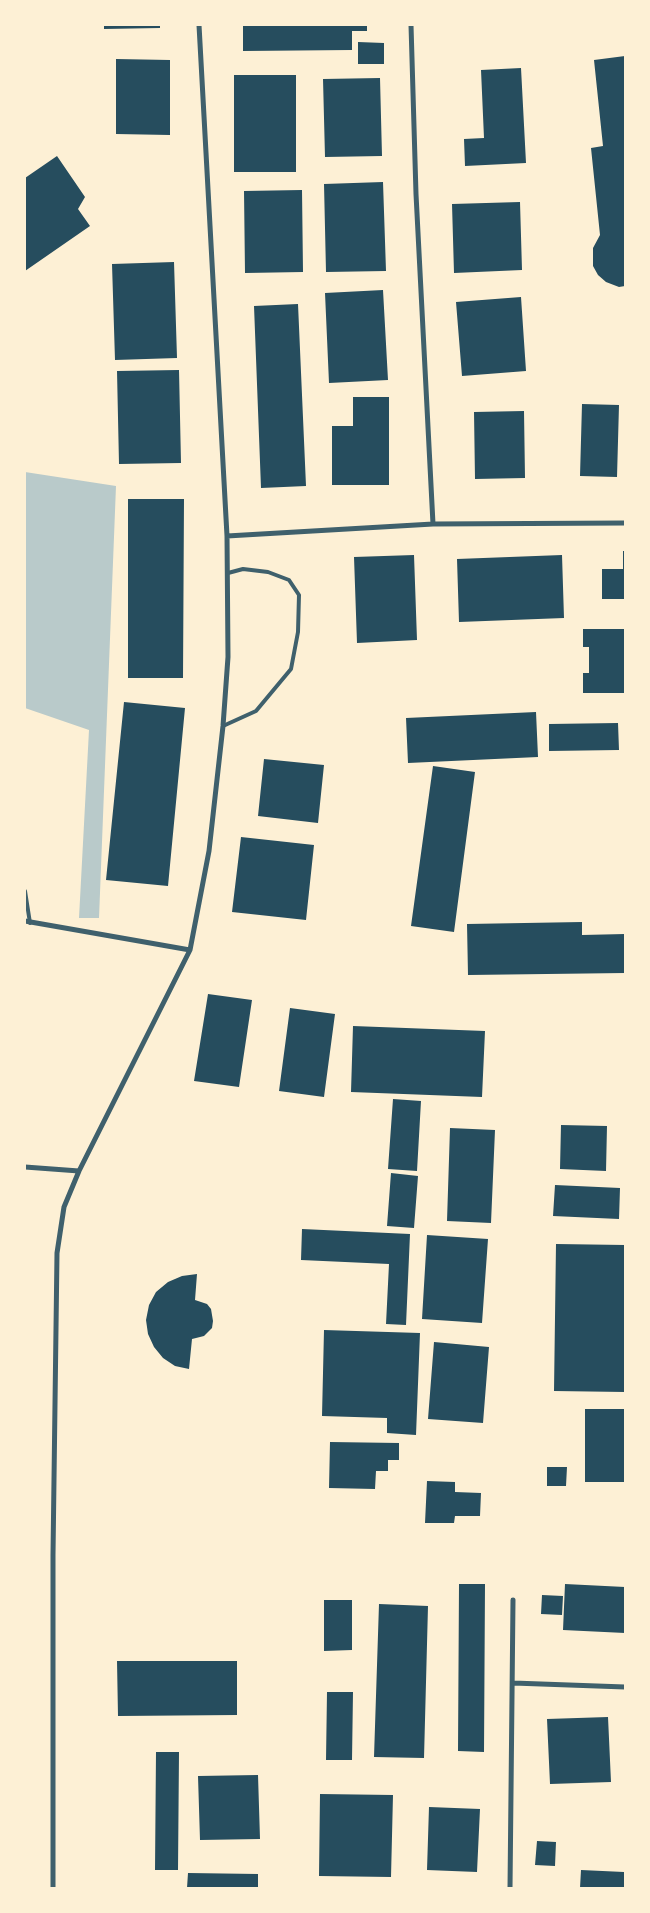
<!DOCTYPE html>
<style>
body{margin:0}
#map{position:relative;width:650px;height:1913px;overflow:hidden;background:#fdf0d5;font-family:Karla,sans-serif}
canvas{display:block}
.frame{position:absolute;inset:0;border:26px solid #fdf0d5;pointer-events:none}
</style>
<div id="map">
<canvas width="650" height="1913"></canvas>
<div class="frame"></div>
</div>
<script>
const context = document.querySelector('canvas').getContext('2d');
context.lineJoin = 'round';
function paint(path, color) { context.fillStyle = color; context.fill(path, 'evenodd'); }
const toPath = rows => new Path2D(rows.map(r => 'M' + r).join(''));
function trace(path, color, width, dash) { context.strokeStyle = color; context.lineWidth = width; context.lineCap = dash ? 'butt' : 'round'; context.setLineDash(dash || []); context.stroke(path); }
const green = toPath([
 [25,472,116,486,99,918,79,918,89,730,25,708]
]);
const building = toPath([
 [104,25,160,25,160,28,104,29],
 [243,25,367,25,367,31,352,31,352,50,243,51],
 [358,42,384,43,384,64,358,64],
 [625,56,625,286,619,287,606,282,598,275,593,266,593,248,600,235,591,148,603,146,594,60],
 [116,59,170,60,170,135,116,134],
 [521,68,526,163,465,166,464,139,484,138,481,70],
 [234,75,296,75,296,172,234,172],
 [380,78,382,156,325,157,323,79],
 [57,156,85,197,78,209,90,226,25,271,25,178],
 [383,182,386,271,326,272,324,184],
 [302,190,303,272,245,273,244,191],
 [520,202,522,270,454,273,452,204],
 [174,262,177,358,115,360,112,264],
 [383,290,388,380,329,383,325,293],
 [521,297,526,371,462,376,456,302],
 [298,304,306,486,261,488,254,306],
 [179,370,181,463,119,464,117,371],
 [353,397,389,397,389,485,332,485,332,426,353,426],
 [582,404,619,405,617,477,580,476],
 [524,411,525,478,475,479,474,412],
 [128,499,184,499,183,678,128,678],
 [623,551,625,551,625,599,602,599,602,569,623,569],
 [414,555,417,640,357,643,354,557],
 [562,555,564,618,459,622,457,559],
 [583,629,625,629,625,693,583,693,583,673,589,673,589,647,583,647],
 [124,702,185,708,168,886,106,880],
 [536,712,538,757,408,763,406,718],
 [618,723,619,750,549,751,549,724],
 [264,759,324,765,318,823,258,816],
 [433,766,475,772,454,932,411,926],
 [241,837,314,845,306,920,232,912],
 [582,922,582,935,625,934,625,973,468,975,467,924],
 [208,994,252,1000,239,1087,194,1081],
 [290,1008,335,1014,324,1097,279,1091],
 [353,1026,485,1031,482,1097,351,1092],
 [393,1099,421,1101,417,1171,388,1169],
 [561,1125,607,1126,606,1171,560,1169],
 [450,1128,495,1130,491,1223,447,1221],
 [391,1173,418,1176,414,1228,387,1226],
 [555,1185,620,1188,619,1219,553,1216],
 [302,1229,410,1234,406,1325,386,1324,389,1264,301,1260],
 [427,1235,488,1239,482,1323,422,1319],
 [556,1244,625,1245,625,1392,554,1391],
 [197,1274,195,1300,207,1304,211,1309,213,1321,212,1328,204,1336,192,1339,189,1369,175,1366,163,1358,154,1347,148,1334,146,1320,149,1305,156,1292,168,1282,182,1276],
 [324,1330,420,1333,416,1435,387,1433,387,1418,322,1416],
 [434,1342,489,1347,483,1423,428,1419],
 [585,1409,625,1409,625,1482,585,1482],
 [330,1442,399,1443,399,1460,388,1460,388,1471,376,1471,375,1489,329,1488],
 [547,1467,567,1467,566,1486,547,1486],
 [427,1481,455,1482,455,1492,481,1493,480,1516,455,1516,454,1523,425,1523],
 [459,1584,485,1584,484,1752,458,1751],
 [565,1584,625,1587,625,1633,563,1630],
 [542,1595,563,1596,562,1615,541,1614],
 [324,1600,352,1600,352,1650,324,1651],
 [379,1604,428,1606,424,1758,374,1757],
 [117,1661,237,1661,237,1715,118,1716],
 [327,1692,353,1692,352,1760,326,1760],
 [608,1717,611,1782,550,1784,547,1719],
 [156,1752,179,1752,178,1870,155,1870],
 [258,1775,260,1839,200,1840,198,1776],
 [320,1794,393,1795,391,1877,319,1876],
 [429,1807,480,1809,477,1872,427,1870],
 [537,1841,556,1842,555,1866,535,1865],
 [581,1870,624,1872,624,1888,580,1888],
 [188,1873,258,1874,258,1888,187,1888]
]);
const service = toPath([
 [223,726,256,711,291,669,298,632,299,595,289,580,268,572,243,569,228,573],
 [25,891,30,923]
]);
const minor = toPath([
 [411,25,416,194,433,524],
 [227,536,433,524,625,523],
 [25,921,190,950],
 [25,1167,79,1171],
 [513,1683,625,1687],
 [53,1888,53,1555,57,1253,64,1207,79,1171,190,950,209,851,223,726,228,657,227,536,199,25],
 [510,1888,513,1600]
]);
paint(green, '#b9caca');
paint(building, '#264d5e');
trace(service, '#3f606c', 4);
trace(minor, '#3f606c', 5);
</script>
